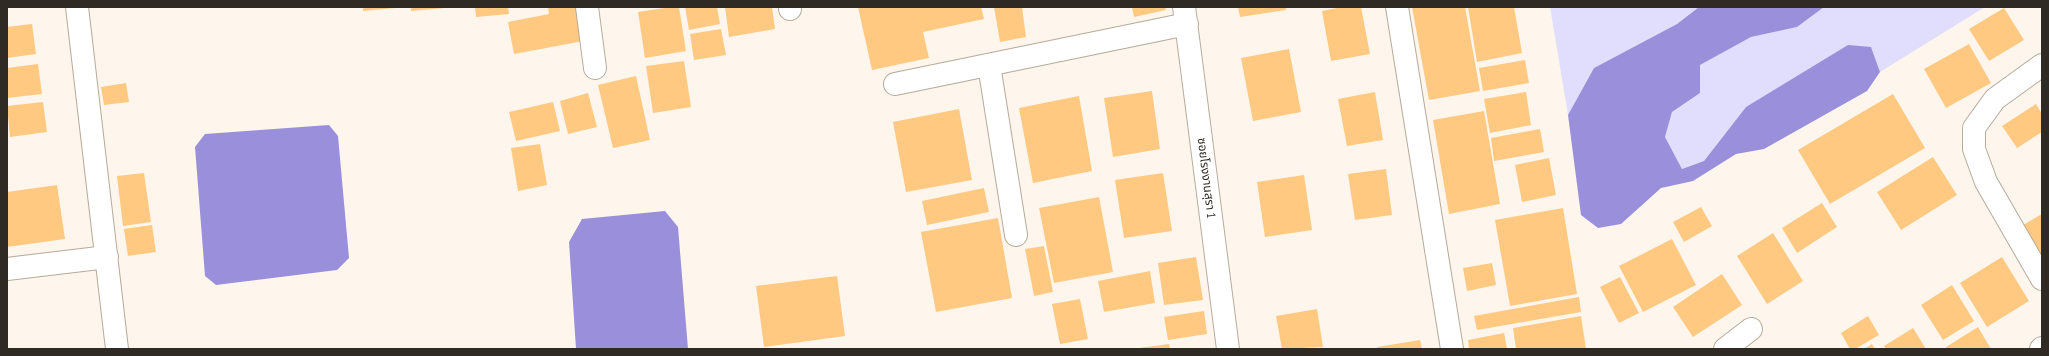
<!DOCTYPE html>
<meta charset="utf-8">
<style>
body{margin:0}
#map{position:relative;width:2049px;height:356px;overflow:hidden;background:#fef6ec;font-family:"PT Sans Narrow",sans-serif}
canvas{display:block}
.frame{position:absolute;inset:0;border:8px solid #2f2a24;pointer-events:none}
</style>
<div id="map">
<canvas width="2049" height="356"></canvas>
<div class="frame"></div>
</div>
<script>
const context = document.querySelector('canvas').getContext('2d');
context.lineJoin = 'round';
function paint(path, color) { context.fillStyle = color; context.fill(path, 'evenodd'); }
const toPath = rows => new Path2D(rows.map(r => 'M' + r).join(''));
function trace(path, color, width, dash) { context.strokeStyle = color; context.lineWidth = width; context.lineCap = dash ? 'butt' : 'round'; context.setLineDash(dash || []); context.stroke(path); }
function drawText(font, color, halo, rows, align = 'center') {
  context.font = font + ' "PT Sans Narrow","Noto Sans Thai",sans-serif'; context.lineWidth = 3; context.setLineDash([]); context.textBaseline = 'middle'; context.strokeStyle = halo; context.fillStyle = color; for (const [text, x, y, turn = 0] of rows) {
    context.save(); context.translate(x, y); context.rotate((+turn || 0) * Math.PI / 180); context.textAlign = isNaN(turn) ? turn : align; if (halo) context.strokeText(text, 0, 0); context.fillText(text, 0, 0); context.restore();
  }
}
const green = toPath([
 [1550,7,1699,7,1677,24,1594,68,1568,115],
 [1824,7,1985,7,1880,72,1871,47,1746,107,1704,161,1682,169,1665,137,1672,112,1700,93,1700,65,1751,37,1797,27]
]);
const water = toPath([
 [1699,7,1824,7,1797,27,1751,37,1700,65,1700,93,1672,112,1665,137,1682,169,1704,161,1746,107,1848,45,1871,47,1880,72,1867,91,1764,149,1736,154,1693,181,1661,188,1621,224,1598,228,1581,215,1568,115,1594,68,1677,24],
 [329,125,338,136,349,258,337,270,216,285,205,276,195,147,205,134],
 [665,211,678,227,688,349,576,349,569,242,582,219]
]);
const building = toPath([
 [363,7,395,7,395,8,363,11],
 [411,7,445,7,445,8,411,11],
 [475,7,508,7,509,14,476,17],
 [548,7,583,7,589,40,514,54,508,22,549,14],
 [671,7,679,7,686,51,645,58,638,12],
 [685,7,717,7,720,24,689,30],
 [725,7,772,7,775,29,729,37],
 [858,7,981,7,984,19,923,32,929,58,872,70],
 [994,7,1022,7,1026,37,1000,42],
 [1132,7,1165,7,1166,10,1134,17],
 [1238,7,1286,7,1286,10,1240,17],
 [1342,7,1361,7,1370,54,1331,61,1322,11],
 [1412,7,1465,7,1480,91,1429,100],
 [1468,7,1514,7,1522,53,1477,62],
 [2004,8,2024,40,1989,61,1969,29],
 [32,24,36,54,7,58,7,27],
 [721,29,726,55,694,60,690,34],
 [1969,44,1991,83,1946,108,1924,69],
 [1289,49,1301,112,1253,121,1241,58],
 [1525,60,1529,83,1483,91,1479,68],
 [684,61,691,107,653,113,646,66],
 [38,64,42,94,7,98,7,68],
 [636,76,650,140,613,148,598,85],
 [126,83,129,102,104,105,101,87],
 [1152,91,1160,149,1113,157,1104,98],
 [1375,92,1383,140,1347,146,1338,99],
 [1526,92,1531,125,1490,133,1484,99],
 [588,93,597,127,568,134,560,101],
 [1893,94,1925,148,1830,204,1798,150],
 [1079,96,1092,171,1033,183,1019,108],
 [43,102,47,132,10,137,7,106],
 [553,102,560,131,516,141,509,112],
 [2036,104,2042,114,2042,132,2017,148,2002,126],
 [959,109,972,180,906,192,893,122],
 [1484,111,1500,204,1449,214,1433,120],
 [1540,129,1544,152,1494,161,1491,138],
 [540,144,547,185,518,191,511,148],
 [1933,157,1957,195,1901,230,1877,192],
 [1549,158,1556,195,1522,202,1515,165],
 [1386,169,1392,215,1355,220,1348,174],
 [144,173,151,222,123,226,117,176],
 [1163,173,1172,231,1124,238,1115,180],
 [1304,175,1312,230,1265,237,1257,182],
 [57,185,65,239,7,247,7,192],
 [984,188,989,212,927,225,922,201],
 [1099,197,1113,272,1054,283,1039,208],
 [1822,203,1837,227,1797,253,1782,228],
 [1701,207,1712,226,1684,242,1673,222],
 [1563,208,1577,294,1510,306,1495,220],
 [2042,214,2042,256,2023,225],
 [998,218,1012,298,936,312,921,232],
 [152,225,156,252,128,256,124,229],
 [1773,233,1803,281,1767,304,1737,256],
 [1672,239,1696,285,1643,312,1619,266],
 [1044,246,1053,292,1034,296,1025,249],
 [1196,257,1203,300,1164,305,1158,263],
 [2002,257,2029,301,1987,327,1960,283],
 [1492,263,1496,285,1467,291,1463,268],
 [1150,271,1155,303,1104,312,1098,281],
 [1722,274,1742,305,1693,337,1673,307],
 [837,276,845,336,764,347,756,286],
 [1620,277,1639,313,1619,323,1600,287],
 [1952,285,1974,321,1943,340,1921,305],
 [1579,297,1581,312,1477,330,1474,316],
 [1080,299,1088,339,1060,344,1052,304],
 [1317,309,1323,347,1282,349,1276,316],
 [1204,311,1207,334,1168,340,1164,317],
 [1581,316,1586,349,1516,349,1513,328],
 [1868,316,1879,335,1855,349,1850,349,1841,333],
 [1978,327,1991,349,1947,349,1946,347],
 [1913,328,1926,349,1886,349,1884,346],
 [1504,333,1507,349,1469,349,1468,340],
 [1420,340,1422,349,1378,349,1377,347],
 [1169,344,1170,349,1139,349,1139,348],
 [1872,344,1875,349,1864,349]
]);
const minor = toPath([
 [77,7,117,349],
 [587,7,595,68],
 [790,7,790,9],
 [1184,7,1228,349],
 [1397,7,1452,349],
 [989,65,1016,235],
 [2042,65,1995,99,1974,128,1974,149,1986,182,2042,279],
 [895,84,1187,24],
 [7,269,107,257],
 [1725,349,1751,329],
 [2041,349,2042,348]
]);
const streetNames = [
 ["ซอยโรงงานสุรา 1",1206,178,83]
];
paint(green, '#e0defc');
paint(water, '#998fda');
paint(building, '#ffc981');
trace(minor, '#b6aa9b', 24);
trace(minor, '#fff', 22);
drawText('12px', '#2f2a24', '#fff', streetNames);
</script>
